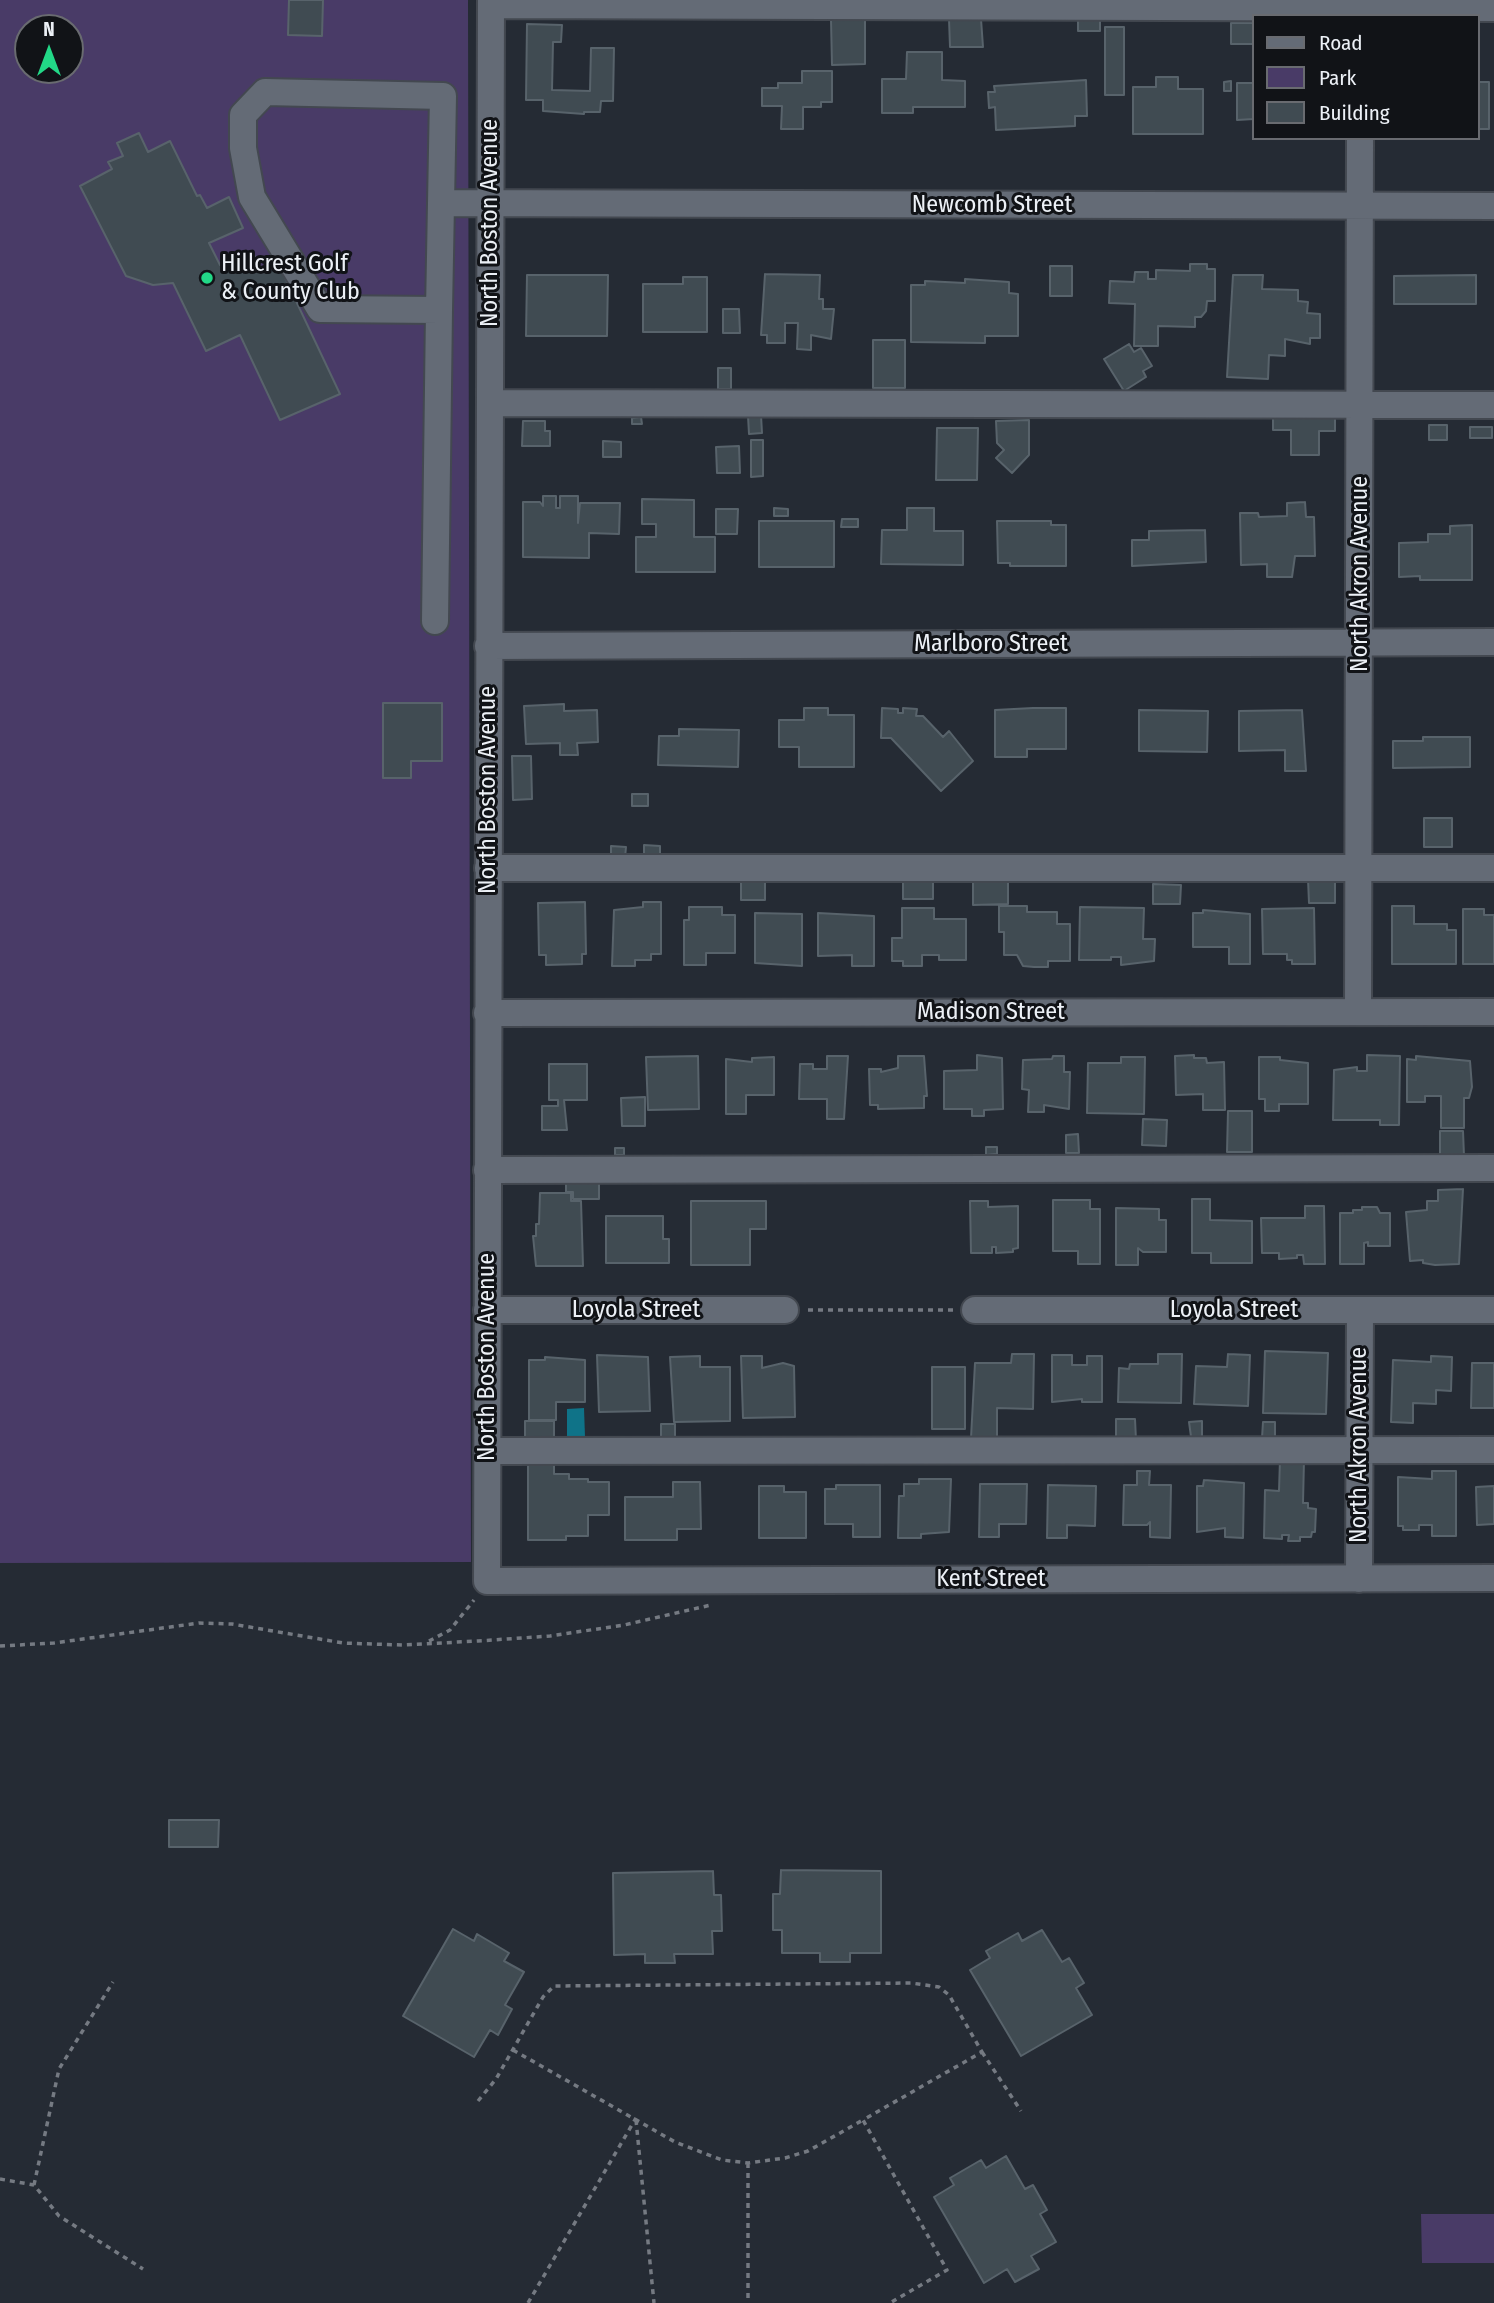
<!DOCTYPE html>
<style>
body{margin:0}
#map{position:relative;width:1494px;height:2303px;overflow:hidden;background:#252b34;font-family:"Fira Sans Condensed",sans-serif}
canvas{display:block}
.legend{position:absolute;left:1252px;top:14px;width:228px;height:126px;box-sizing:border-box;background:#111317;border:2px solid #696b70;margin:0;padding:9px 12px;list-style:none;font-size:21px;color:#ecf0f6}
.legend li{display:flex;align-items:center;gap:14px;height:35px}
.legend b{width:35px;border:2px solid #696b70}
.north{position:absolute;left:14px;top:14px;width:70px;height:70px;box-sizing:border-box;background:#111317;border:2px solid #696b70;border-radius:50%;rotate:0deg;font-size:19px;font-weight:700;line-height:28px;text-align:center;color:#ecf0f6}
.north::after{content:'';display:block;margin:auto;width:24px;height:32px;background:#22d887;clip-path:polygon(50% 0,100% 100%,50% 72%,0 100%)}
</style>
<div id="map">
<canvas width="1494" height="2303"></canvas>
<ul class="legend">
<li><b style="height:9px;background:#646b76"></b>Road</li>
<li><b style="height:19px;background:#493b67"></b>Park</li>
<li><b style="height:19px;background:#404b52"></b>Building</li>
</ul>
<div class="north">N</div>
</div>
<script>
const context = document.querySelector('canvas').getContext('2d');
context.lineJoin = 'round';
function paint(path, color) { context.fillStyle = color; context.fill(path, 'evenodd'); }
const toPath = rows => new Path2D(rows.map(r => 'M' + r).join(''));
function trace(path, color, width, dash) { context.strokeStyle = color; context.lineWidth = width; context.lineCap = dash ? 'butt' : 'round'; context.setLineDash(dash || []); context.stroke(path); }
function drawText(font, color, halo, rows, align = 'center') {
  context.font = font + ' "Fira Sans Condensed",sans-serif'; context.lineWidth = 6; context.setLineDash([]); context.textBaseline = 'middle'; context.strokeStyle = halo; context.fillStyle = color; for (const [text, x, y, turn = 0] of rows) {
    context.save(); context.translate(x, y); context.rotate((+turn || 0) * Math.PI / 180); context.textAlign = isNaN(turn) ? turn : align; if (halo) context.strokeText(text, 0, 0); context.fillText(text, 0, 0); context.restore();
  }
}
const green = toPath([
 [0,0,468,0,471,1562,0,1563],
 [28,28,70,28,70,70,28,70],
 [1421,2214,1494,2214,1494,2263,1422,2263]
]);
const water = toPath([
 [584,1408,585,1437,567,1437,567,1409]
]);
const building = toPath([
 [289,0,323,0,322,36,288,35,289,0],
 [949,19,981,19,983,47,950,47,949,19],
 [831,20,865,20,865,64,832,65,831,20],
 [1078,20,1100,20,1100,31,1078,31,1078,20],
 [1231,23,1254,23,1254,64,1253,44,1231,44,1231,23],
 [527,24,562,25,561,42,553,42,552,90,590,91,591,48,614,48,613,101,601,101,600,112,584,112,584,114,543,111,543,100,526,100,527,24],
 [1105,27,1124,27,1124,95,1105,95,1105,27],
 [907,52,942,52,942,80,965,81,965,107,913,107,913,113,882,113,882,79,906,79,907,52],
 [802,71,832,71,832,102,821,102,821,107,803,107,803,129,781,129,782,106,762,106,762,88,778,88,778,83,802,83,802,71],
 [1156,77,1178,77,1178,89,1203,89,1203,134,1133,134,1133,87,1156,87,1156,77],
 [1086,80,1087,116,1075,116,1075,126,996,130,995,107,989,108,988,92,995,92,994,86,1086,80],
 [1231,81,1231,91,1224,91,1224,82,1231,81],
 [1478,82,1489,82,1489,129,1478,129,1478,82],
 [1237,83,1254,83,1254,119,1237,120,1237,83],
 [139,133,148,152,170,141,197,196,200,195,207,208,229,197,243,228,209,243,220,265,252,251,263,273,279,265,340,394,280,420,240,335,206,351,173,283,153,285,126,276,80,186,112,169,108,162,123,156,117,143,139,133],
 [1190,264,1207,264,1207,269,1215,269,1215,301,1207,301,1206,311,1201,317,1195,317,1195,327,1158,326,1158,346,1134,346,1135,304,1109,303,1110,281,1134,282,1135,272,1148,272,1148,279,1156,279,1156,270,1190,271,1190,264],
 [1050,266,1072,266,1072,296,1050,296,1050,266],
 [765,274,820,275,819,299,823,299,823,309,834,309,831,339,811,335,811,350,797,349,798,323,785,323,785,343,767,343,767,335,761,335,765,274],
 [527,275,608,275,607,336,526,336,527,275],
 [1233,275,1263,275,1262,289,1298,290,1298,301,1308,302,1307,313,1320,314,1320,338,1310,338,1310,344,1285,339,1285,356,1269,355,1268,379,1227,377,1233,275],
 [1476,275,1476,304,1394,304,1394,276,1476,275],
 [683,277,707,277,707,332,643,332,643,284,683,284,683,277],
 [965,279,1009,282,1009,293,1018,294,1018,336,985,336,985,343,911,342,911,285,925,285,925,281,965,283,965,279],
 [723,309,739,309,740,333,723,333,723,309],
 [873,340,905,340,905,388,873,388,873,340],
 [1129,344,1134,352,1141,348,1152,366,1143,371,1146,377,1124,391,1104,359,1129,344],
 [718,368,731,368,731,389,718,389,718,368],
 [1335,414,1335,431,1319,431,1319,455,1291,455,1291,430,1273,430,1273,415,1335,414],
 [761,415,762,433,749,434,748,416,761,415],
 [641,417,642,424,632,424,632,418,641,417],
 [1029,420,1029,455,1012,473,996,458,1004,450,997,443,996,421,1029,420],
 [523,421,545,421,545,431,550,431,550,446,522,446,523,421],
 [1429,425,1447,425,1447,440,1429,440,1429,425],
 [1470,427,1492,427,1492,438,1470,438,1470,427],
 [937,428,978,428,977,480,936,480,937,428],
 [751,440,763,440,763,476,751,477,751,440],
 [603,441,621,442,621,457,603,457,603,441],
 [739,446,740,473,717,473,716,447,739,446],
 [543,496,556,496,556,508,560,508,560,496,578,496,578,523,580,503,620,503,619,534,589,533,589,558,523,557,523,502,540,502,543,506,543,496],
 [642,499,694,500,694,537,715,537,715,572,636,572,636,537,656,537,656,524,642,524,642,499],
 [1305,502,1306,517,1314,517,1315,556,1295,556,1292,577,1267,577,1267,564,1241,565,1240,513,1258,513,1259,517,1287,516,1287,503,1305,502],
 [774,508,788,509,788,516,774,516,774,508],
 [907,508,934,508,934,531,963,531,963,565,881,564,882,530,907,530,907,508],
 [716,509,738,509,737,534,716,534,716,509],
 [842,519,858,519,858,527,841,527,842,519],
 [759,521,834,521,834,567,759,567,759,521],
 [997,521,1051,521,1051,525,1066,525,1066,566,1010,566,1010,563,998,563,997,521],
 [1472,525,1472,580,1420,580,1420,576,1399,577,1399,543,1428,542,1428,534,1450,534,1450,526,1472,525],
 [1205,530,1206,562,1132,566,1132,540,1149,540,1149,531,1205,530],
 [383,703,442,703,442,761,411,761,411,778,383,778,383,703],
 [564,704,564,711,597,710,598,742,577,743,578,755,560,755,560,743,526,744,524,706,564,704],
 [804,708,828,708,828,715,854,715,854,767,799,767,799,747,779,747,779,720,804,720,804,708],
 [882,708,898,709,898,713,903,713,903,708,917,709,916,716,923,716,943,737,949,731,973,761,941,791,891,738,881,738,882,708],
 [1033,708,1066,708,1066,749,1027,749,1027,757,995,757,995,710,1033,708],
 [1139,710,1208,711,1207,752,1139,751,1139,710],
 [1302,710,1306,771,1285,771,1285,750,1239,751,1239,711,1302,710],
 [679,729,739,730,738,767,658,765,659,736,679,736,679,729],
 [1423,737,1470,737,1470,767,1393,768,1393,741,1423,741,1423,737],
 [512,756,531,756,532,799,513,800,512,756],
 [632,794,648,794,648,806,632,806,632,794],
 [1424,818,1452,818,1452,847,1424,847,1424,818],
 [644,845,660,846,660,855,644,854,644,845],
 [611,846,626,847,625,858,611,858,611,846],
 [1335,878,1335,903,1309,903,1308,879,1335,878],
 [903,881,933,881,933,899,903,899,903,881],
 [1008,881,1008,904,973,905,973,882,1008,881],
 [741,882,765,882,765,900,741,900,741,882],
 [1153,884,1181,885,1180,904,1153,904,1153,884],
 [585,902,586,954,582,954,582,964,546,965,546,955,539,955,538,903,585,902],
 [643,902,661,902,661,954,651,954,651,960,635,960,635,966,612,966,614,910,643,907,643,902],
 [999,906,1027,906,1027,912,1057,912,1057,924,1070,924,1070,961,1048,961,1048,967,1034,967,1023,966,1017,955,1004,955,1004,932,999,932,999,906],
 [1392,906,1414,906,1414,924,1447,924,1447,930,1456,930,1456,964,1392,964,1392,906],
 [689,907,722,907,722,915,735,915,735,953,706,953,706,965,684,965,684,920,689,920,689,907],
 [1080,907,1144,908,1143,939,1155,939,1154,961,1121,965,1121,957,1111,957,1111,960,1079,960,1080,907],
 [902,908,934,908,934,919,966,919,966,960,939,960,939,955,922,955,922,966,903,966,903,961,892,961,892,938,902,938,902,908],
 [1314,908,1315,964,1292,964,1292,960,1287,960,1287,954,1263,954,1262,909,1314,908],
 [1463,909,1484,909,1484,915,1494,915,1494,964,1463,964,1463,909],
 [1203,910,1250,914,1250,964,1229,964,1229,947,1193,947,1193,913,1203,913,1203,910],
 [755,913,802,914,802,966,755,963,755,913],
 [818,913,874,916,874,966,852,966,852,955,818,956,818,913],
 [977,1055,1002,1058,1003,1109,984,1110,984,1116,972,1116,972,1109,944,1109,944,1071,977,1070,977,1055],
 [1194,1055,1194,1058,1206,1058,1207,1063,1224,1062,1225,1110,1203,1110,1203,1094,1176,1095,1175,1056,1194,1055],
 [1367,1055,1400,1056,1399,1125,1380,1125,1380,1120,1333,1120,1334,1070,1357,1067,1357,1071,1367,1071,1367,1055],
 [698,1056,699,1109,648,1110,646,1057,698,1056],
 [827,1056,848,1056,844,1119,827,1119,827,1099,799,1099,800,1064,813,1064,813,1069,827,1069,827,1056],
 [898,1056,924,1056,927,1096,924,1096,924,1108,878,1109,878,1105,870,1105,869,1069,881,1069,881,1072,898,1068,898,1056],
 [1053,1056,1064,1056,1064,1072,1070,1072,1069,1109,1044,1105,1044,1112,1028,1112,1029,1090,1022,1089,1023,1060,1052,1059,1053,1056],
 [1416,1056,1470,1061,1472,1087,1469,1098,1464,1098,1464,1128,1441,1128,1441,1096,1425,1096,1425,1102,1407,1102,1407,1059,1416,1060,1416,1056],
 [774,1057,774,1095,746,1095,746,1114,726,1114,726,1059,752,1062,752,1058,774,1057],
 [1121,1057,1145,1057,1144,1114,1087,1113,1088,1063,1121,1063,1121,1057],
 [1259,1057,1280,1057,1280,1060,1308,1063,1308,1104,1279,1104,1279,1111,1265,1111,1265,1099,1259,1099,1259,1057],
 [549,1064,587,1064,587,1100,564,1100,567,1130,542,1130,542,1106,558,1106,558,1100,549,1100,549,1064],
 [645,1097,645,1126,622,1126,621,1098,645,1097],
 [1228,1111,1252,1111,1252,1152,1227,1152,1228,1111],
 [1143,1119,1167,1120,1166,1146,1142,1145,1143,1119],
 [1440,1131,1463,1131,1464,1156,1440,1156,1440,1131],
 [1078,1134,1079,1153,1066,1153,1066,1135,1078,1134],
 [986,1147,997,1147,997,1154,986,1155,986,1147],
 [615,1148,624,1148,624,1155,615,1155,615,1148],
 [566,1176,599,1176,599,1199,573,1199,573,1192,566,1192,566,1176],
 [1463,1189,1459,1264,1435,1265,1423,1263,1423,1260,1410,1261,1406,1212,1427,1210,1427,1201,1438,1201,1438,1190,1463,1189],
 [540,1193,571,1193,571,1201,581,1201,583,1266,536,1266,533,1236,536,1236,536,1224,539,1224,540,1193],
 [1192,1199,1210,1199,1210,1220,1252,1221,1252,1263,1211,1263,1211,1253,1192,1253,1192,1199],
 [1053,1200,1090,1200,1090,1209,1100,1209,1100,1264,1078,1264,1078,1251,1053,1251,1053,1200],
 [691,1201,766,1201,766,1229,750,1229,750,1265,691,1265,691,1201],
 [970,1201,988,1201,988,1207,1018,1206,1018,1248,1013,1249,1013,1252,996,1253,996,1247,992,1247,992,1253,971,1253,970,1201],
 [1305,1206,1324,1206,1325,1264,1304,1264,1303,1255,1297,1255,1297,1258,1279,1259,1279,1253,1262,1253,1261,1218,1305,1218,1305,1206],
 [1362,1207,1377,1207,1380,1213,1390,1213,1390,1246,1368,1246,1368,1242,1364,1243,1364,1264,1340,1264,1340,1213,1353,1213,1353,1210,1362,1210,1362,1207],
 [1116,1208,1159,1209,1159,1220,1166,1220,1166,1252,1143,1252,1138,1248,1138,1265,1116,1265,1116,1208],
 [606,1216,663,1216,663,1239,669,1239,669,1263,606,1263,606,1216],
 [1265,1351,1328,1353,1326,1414,1263,1413,1265,1351],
 [1012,1354,1034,1354,1033,1409,997,1408,997,1438,971,1438,975,1363,1011,1363,1012,1354],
 [1158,1354,1182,1354,1181,1403,1118,1402,1119,1368,1129,1369,1130,1364,1158,1364,1158,1354],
 [1228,1354,1250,1355,1248,1406,1194,1404,1196,1366,1227,1367,1228,1354],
 [597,1355,648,1357,650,1411,599,1412,597,1355],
 [1052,1355,1072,1355,1072,1365,1087,1365,1087,1356,1102,1356,1102,1402,1082,1402,1082,1399,1052,1402,1052,1355],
 [700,1356,700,1367,730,1367,730,1421,674,1422,670,1357,700,1356],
 [741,1356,762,1356,762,1368,783,1363,794,1366,795,1417,743,1418,741,1356],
 [1431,1356,1452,1357,1451,1391,1436,1390,1436,1404,1413,1403,1413,1423,1391,1422,1393,1360,1431,1362,1431,1356],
 [545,1357,585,1360,585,1402,556,1402,556,1420,529,1420,529,1360,545,1360,545,1357],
 [1472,1363,1494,1363,1494,1408,1471,1408,1472,1363],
 [932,1367,965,1367,965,1429,932,1429,932,1367],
 [1116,1419,1135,1419,1136,1440,1116,1440,1116,1419],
 [525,1421,554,1421,554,1440,525,1440,525,1421],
 [1202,1421,1202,1444,1192,1444,1189,1422,1202,1421],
 [1263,1422,1275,1422,1275,1438,1262,1438,1263,1422],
 [661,1424,675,1424,675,1437,661,1437,661,1424],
 [1280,1459,1304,1460,1303,1503,1308,1503,1308,1508,1316,1509,1315,1532,1312,1532,1311,1537,1300,1537,1300,1541,1288,1541,1289,1535,1282,1535,1282,1539,1264,1538,1265,1490,1279,1491,1280,1459],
 [528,1464,554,1464,554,1474,569,1474,569,1479,588,1479,588,1482,609,1482,609,1515,588,1515,588,1536,566,1536,566,1540,528,1540,528,1464],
 [1137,1471,1150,1471,1149,1485,1171,1485,1170,1538,1150,1537,1150,1522,1147,1525,1123,1525,1124,1485,1137,1485,1137,1471],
 [1432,1471,1456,1471,1456,1536,1432,1536,1432,1525,1419,1525,1419,1530,1403,1530,1403,1526,1398,1526,1398,1477,1432,1479,1432,1471],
 [919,1479,951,1479,949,1532,921,1534,921,1538,898,1538,899,1496,904,1496,904,1484,919,1484,919,1479],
 [1204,1480,1244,1483,1243,1538,1225,1537,1225,1528,1197,1532,1197,1486,1203,1486,1204,1480],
 [673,1482,700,1482,701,1529,677,1529,677,1540,625,1540,625,1497,673,1497,673,1482],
 [980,1484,1027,1484,1026,1524,999,1524,999,1537,979,1537,980,1484],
 [836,1485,880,1485,880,1537,853,1537,853,1524,825,1524,825,1489,836,1489,836,1485],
 [1048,1485,1096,1486,1095,1526,1067,1525,1067,1538,1047,1538,1048,1485],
 [759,1486,784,1486,784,1492,806,1492,806,1538,759,1538,759,1486],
 [1494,1486,1494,1524,1477,1525,1476,1487,1494,1486],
 [169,1820,219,1820,218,1847,169,1847,169,1820],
 [781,1870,881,1871,881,1953,850,1953,850,1962,820,1962,820,1953,782,1953,782,1930,773,1930,773,1894,780,1894,781,1870],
 [713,1871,714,1895,721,1895,722,1931,712,1931,713,1954,674,1954,675,1963,645,1963,645,1954,614,1955,613,1873,713,1871],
 [453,1929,474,1941,477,1934,509,1953,504,1961,524,1972,505,2005,512,2009,498,2035,490,2030,474,2057,403,2016,453,1929],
 [1042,1930,1062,1962,1069,1958,1084,1983,1076,1988,1092,2015,1021,2056,970,1970,990,1958,986,1951,1018,1933,1022,1941,1042,1930],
 [1006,2156,1025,2189,1033,2185,1047,2210,1040,2214,1056,2242,1031,2256,1039,2269,1015,2282,1007,2269,984,2283,934,2197,954,2185,950,2178,981,2160,986,2168,1006,2156]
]);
const path = toPath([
 [808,1310,954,1310],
 [429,1641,450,1630,474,1600],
 [0,1646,54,1643,199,1623,232,1624,343,1643,402,1645,478,1641,550,1636,624,1625,711,1605],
 [513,2050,675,2142,722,2160,748,2163,785,2158,808,2151,863,2120],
 [982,2052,1021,2111],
 [478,2101,496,2079,543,1997,554,1986,911,1983,939,1987,949,1995,982,2052,863,2120,947,2270,890,2303],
 [636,2120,654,2303],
 [748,2163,748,2303],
 [0,2179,34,2185,59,2216,143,2269],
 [34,2185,59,2069,113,1982],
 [528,2303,636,2118]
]);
const minor = toPath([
 [491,0,487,1581,1494,1578],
 [491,5,1494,8],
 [441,203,439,310,320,309,252,197,243,148,243,115,265,92,443,96,441,203,1494,206],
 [490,403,1494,405],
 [435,621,439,310],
 [488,646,1494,642],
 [488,868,1494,868],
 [1358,1011,1360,138],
 [487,1013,1494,1012],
 [487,1170,1494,1168],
 [487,1310,785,1310],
 [975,1310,1494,1310],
 [487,1451,1494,1450],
 [1359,1579,1360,1310]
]);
const markers = [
 [207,278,7,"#22d887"]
];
const streetNames = [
 ["Newcomb Street",992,205],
 ["North Boston Avenue",490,223,-90],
 ["North Akron Avenue",1360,574,-90],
 ["Marlboro Street",991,644],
 ["North Boston Avenue",488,790,-90],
 ["Madison Street",991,1012],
 ["Loyola Street",636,1310],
 ["Loyola Street",1234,1310],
 ["North Boston Avenue",487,1357,-90],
 ["North Akron Avenue",1359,1445,-90],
 ["Kent Street",991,1579]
];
const poiNames = [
 ["Hillcrest Golf",221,264],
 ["& County Club",221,292]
];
paint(green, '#493b67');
paint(water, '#0f7388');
paint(building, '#404b52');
trace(building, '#58636b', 2);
trace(minor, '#434850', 30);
trace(path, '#757a82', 3.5, [5, 5]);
trace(minor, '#646b76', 26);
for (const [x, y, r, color] of markers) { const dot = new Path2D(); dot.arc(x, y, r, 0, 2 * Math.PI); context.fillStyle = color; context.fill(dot); trace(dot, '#111317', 2.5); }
drawText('24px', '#ecf0f6', '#111317', streetNames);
drawText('24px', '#ecf0f6', '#111317', poiNames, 'left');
</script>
